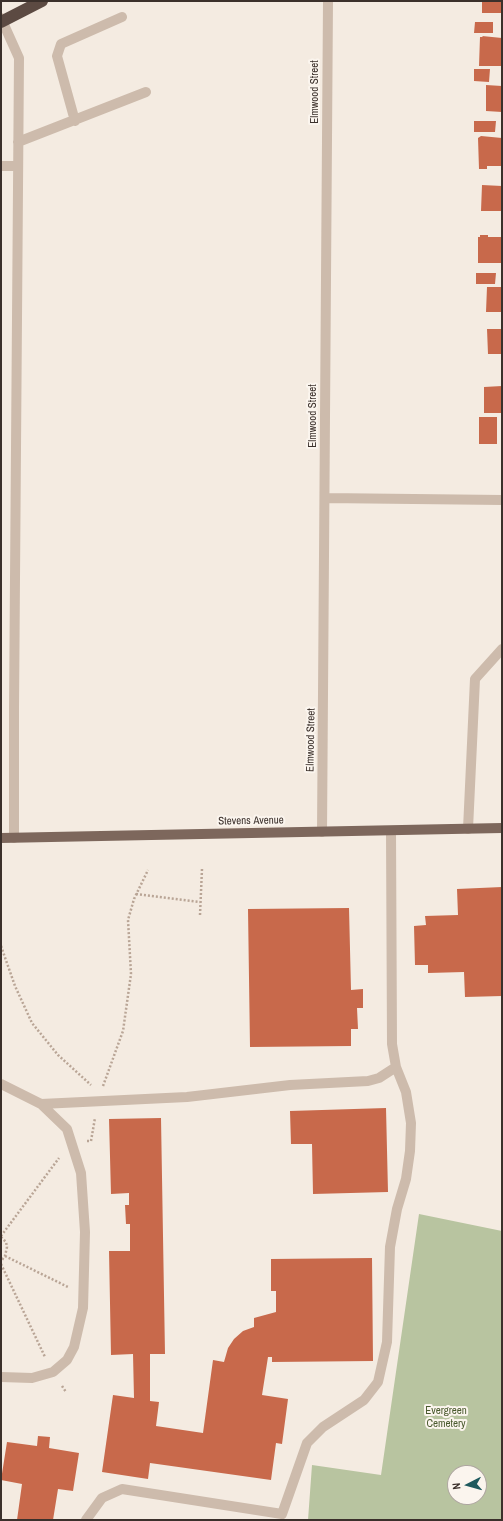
<!DOCTYPE html>
<style>
body{margin:0}
#map{position:relative;width:503px;height:1521px;overflow:hidden;background:#f4ebe1;font-family:"Archivo Narrow",sans-serif}
canvas{display:block}
.frame{position:absolute;inset:0;border:2px solid #3b302b;pointer-events:none}
.north{position:absolute;left:447px;top:1465px;width:40px;height:40px;box-sizing:border-box;background:#fbf5ee;border:1px solid #aea6a0;border-radius:50%;rotate:264deg;font-size:11px;font-weight:700;line-height:16px;text-align:center;color:#3b302b}
.north::after{content:'';display:block;margin:auto;width:14px;height:18px;background:#1f5a5e;clip-path:polygon(50% 0,100% 100%,50% 72%,0 100%)}
</style>
<div id="map">
<canvas width="503" height="1521"></canvas>
<div class="frame"></div>
<div class="north">N</div>
</div>
<script>
const context = document.querySelector('canvas').getContext('2d');
context.lineJoin = 'round';
function paint(path, color) { context.fillStyle = color; context.fill(path, 'evenodd'); }
const toPath = rows => new Path2D(rows.map(r => 'M' + r).join(''));
function trace(path, color, width, dash) { context.strokeStyle = color; context.lineWidth = width; context.lineCap = dash ? 'butt' : 'round'; context.setLineDash(dash || []); context.stroke(path); }
function drawText(font, color, halo, rows, align = 'center') {
  context.font = font + ' "Archivo Narrow",sans-serif'; context.lineWidth = 4; context.setLineDash([]); context.textBaseline = 'middle'; context.strokeStyle = halo; context.fillStyle = color; for (const [text, x, y, turn = 0] of rows) {
    context.save(); context.translate(x, y); context.rotate((+turn || 0) * Math.PI / 180); context.textAlign = isNaN(turn) ? turn : align; if (halo) context.strokeText(text, 0, 0); context.fillText(text, 0, 0); context.restore();
  }
}
const green = toPath([
 [419,1214,502,1231,502,1520,308,1520,312,1465,381,1475],
 [455,1473,479,1473,479,1497,455,1497]
]);
const building = toPath([
 [482,1,502,1,502,13,482,13],
 [475,22,493,22,493,33,474,33],
 [482,36,502,38,502,66,479,66,480,37,483,37],
 [474,69,490,69,489,82,474,81],
 [486,85,502,86,502,112,486,111],
 [474,121,496,121,495,132,474,132],
 [481,136,502,138,502,166,487,166,487,169,479,169,478,138],
 [482,185,502,186,502,211,481,211],
 [480,235,488,235,488,237,502,237,502,263,478,263,478,237,480,237],
 [476,273,496,273,495,284,476,284],
 [487,287,502,287,502,312,486,312],
 [487,329,502,329,502,354,488,354],
 [502,386,502,413,484,413,484,387],
 [479,417,497,417,497,444,479,444],
 [502,887,502,996,465,997,464,972,428,973,428,965,415,965,414,926,426,925,425,916,458,915,457,889],
 [349,908,351,990,363,989,363,1008,357,1008,358,1029,351,1029,351,1046,250,1047,248,909],
 [386,1108,388,1192,313,1194,312,1144,291,1144,290,1111],
 [161,1118,165,1354,150,1354,150,1401,159,1402,156,1426,203,1433,213,1360,224,1362,228,1348,234,1339,243,1331,254,1327,254,1318,276,1312,276,1291,271,1291,271,1259,372,1258,373,1361,272,1362,272,1357,268,1357,262,1395,288,1399,282,1444,276,1443,271,1480,150,1463,148,1479,102,1472,113,1395,134,1398,133,1354,111,1355,109,1251,130,1251,130,1224,126,1224,125,1205,129,1205,129,1193,111,1194,109,1119],
 [38,1436,50,1437,49,1448,79,1453,73,1491,58,1489,53,1520,17,1520,22,1484,1,1480,7,1442,37,1446]
]);
const path = toPath([
 [136,894,200,902],
 [200,915,202,869],
 [1,946,15,986,32,1023,58,1055,91,1085],
 [103,1086,123,1031,131,974,128,920,134,899,148,870],
 [87,1141,91,1141,95,1118],
 [1,1236,59,1158],
 [1,1237,6,1242,7,1247,5,1256,1,1261],
 [5,1256,68,1287],
 [1,1264,45,1357],
 [62,1386,66,1392]
]);
const minor = toPath([
 [1,18,19,58,14,708,14,838],
 [75,121,57,56,61,44,122,17],
 [18,142,146,92],
 [1,166,18,166],
 [325,498,502,500],
 [468,829,475,679,502,649],
 [322,832,328,1],
 [1,1084,41,1104,67,1129,81,1173,85,1232,83,1308,74,1347,67,1360,53,1372,32,1378,1,1377],
 [41,1104,187,1097,290,1085,368,1081,379,1078,396,1067],
 [86,1520,102,1498,122,1489,282,1514,307,1443,323,1427,364,1400,378,1382,387,1342,390,1247,397,1209,406,1179,410,1151,411,1123,406,1092,396,1067,392,1044,391,831]
]);
const major = toPath([
 [1,838,502,828]
]);
const highway = toPath([
 [1,22,42,1]
]);
const streetNames = [
 ["Elmwood Street",315,92,-90],
 ["Elmwood Street",313,416,-90],
 ["Elmwood Street",311,740,-89],
 ["Stevens Avenue",251,821,-1]
];
const parkNames = [
 ["Evergreen",446,1411],
 ["Cemetery",446,1424]
];
paint(green, '#b8c4a0');
paint(building, '#c8694b');
trace(path, '#b9a596', 2.5, [2, 2]);
trace(minor, '#cdbbac', 10);
trace(major, '#7d675c', 10);
trace(highway, '#5c4a42', 12);
drawText('11px', '#3b302b', '#fbf5ee', streetNames);
drawText('11px', '#4a5a2e', '#fbf5ee', parkNames);
</script>
